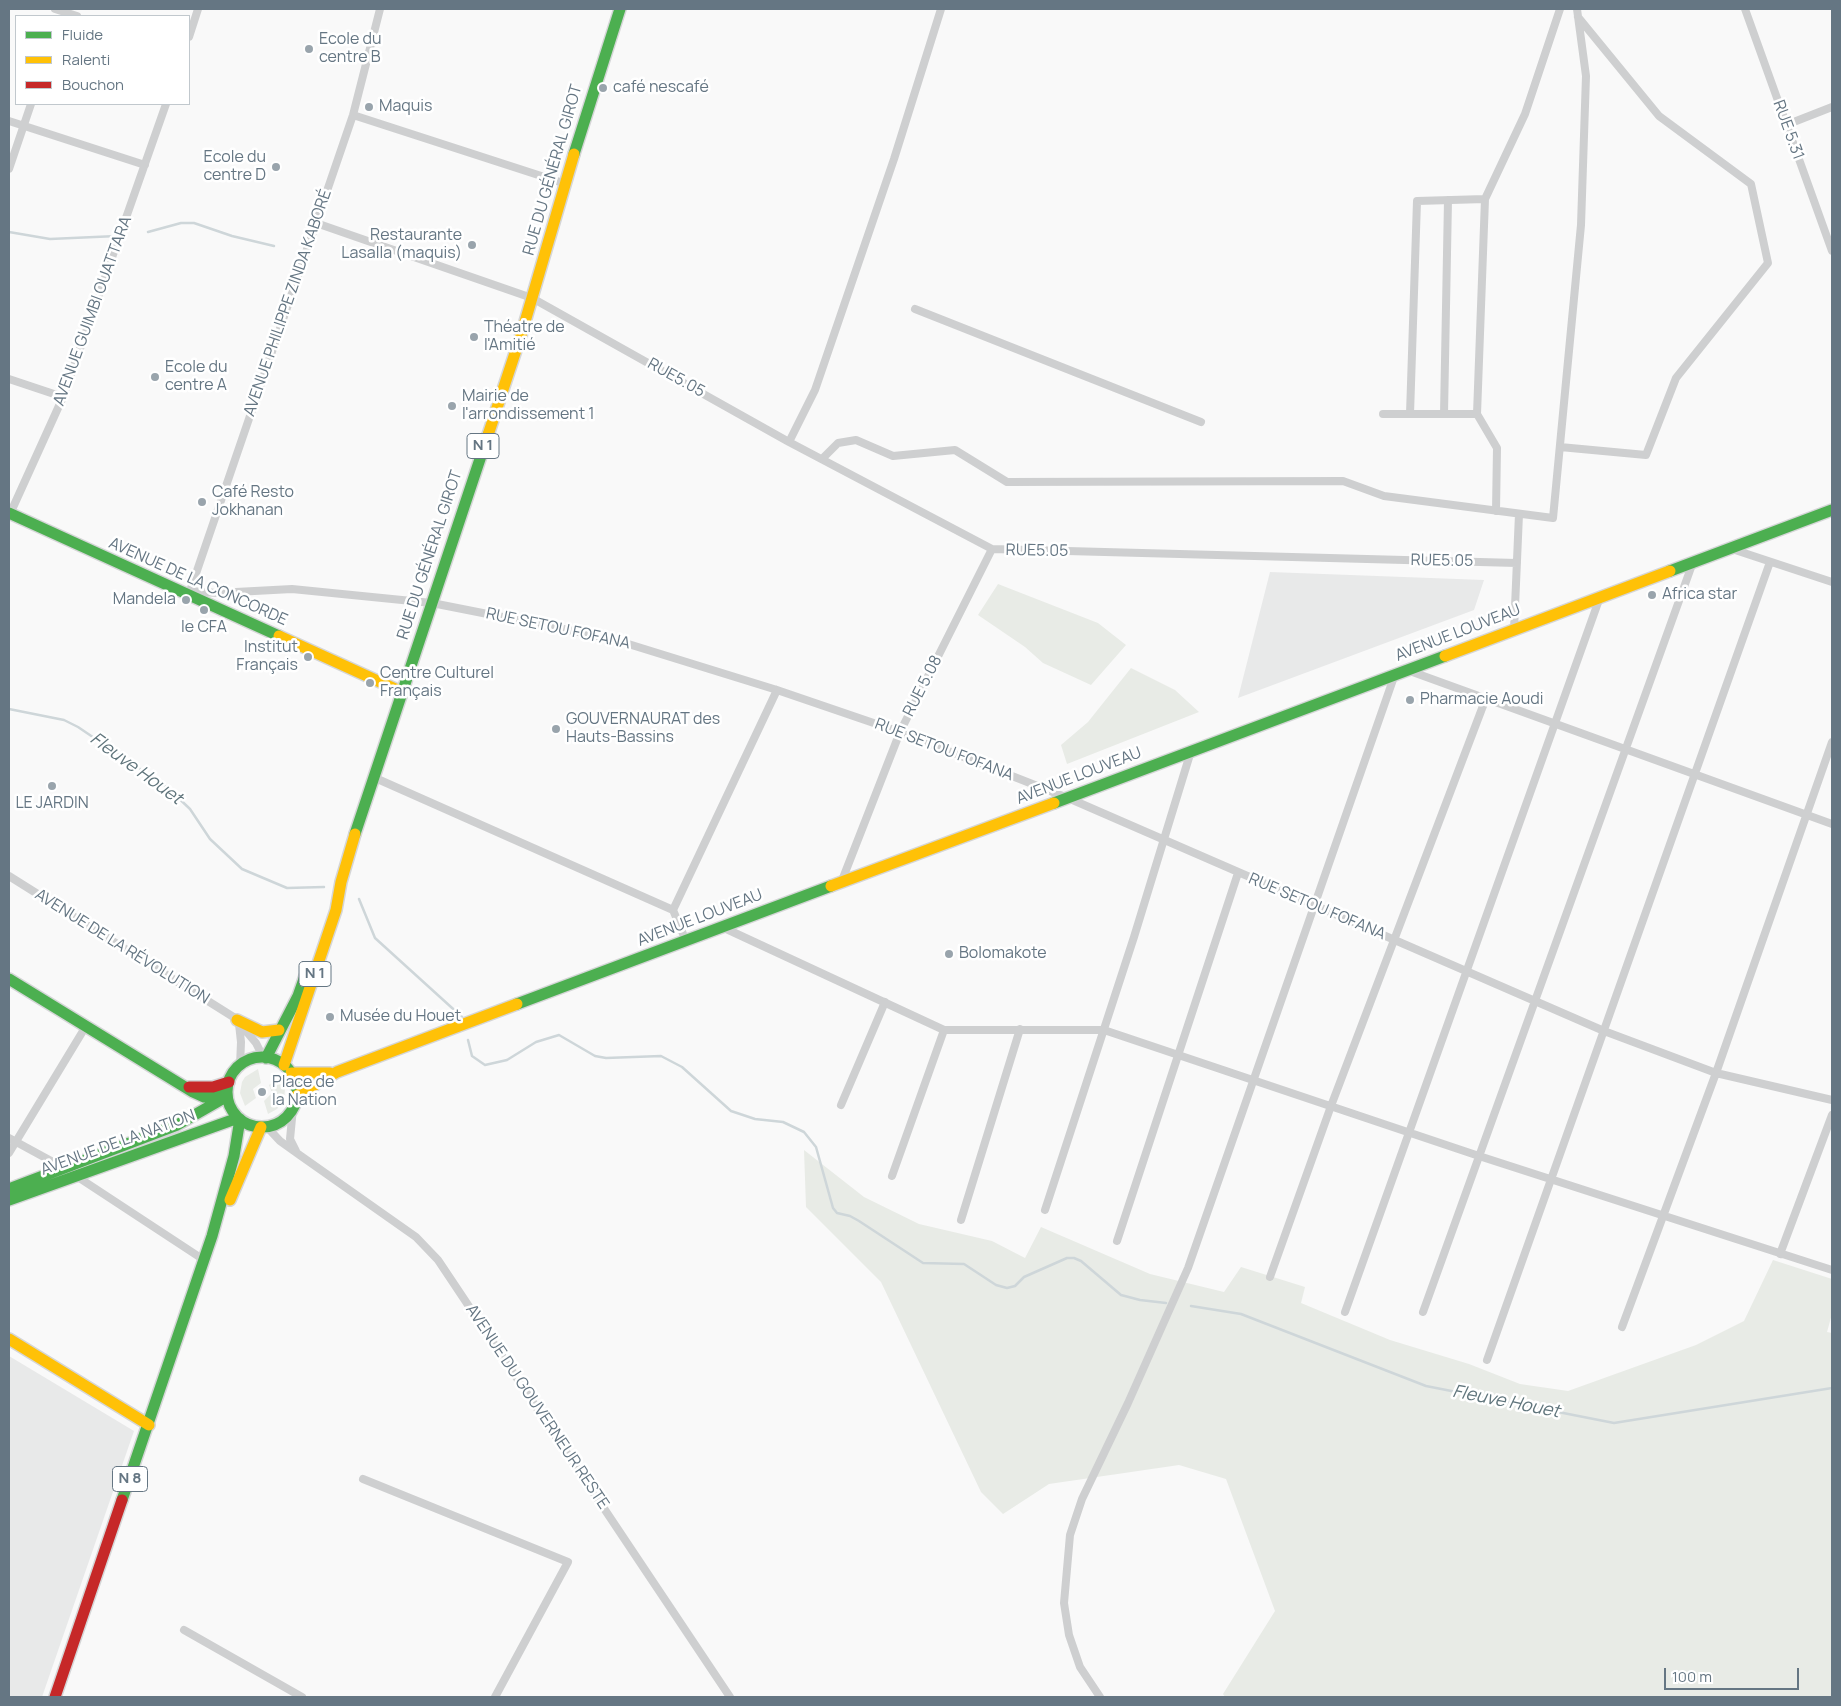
<!DOCTYPE html>
<meta charset="utf-8">
<style>
body{margin:0}
#map{position:relative;width:1841px;height:1706px;overflow:hidden;background:#f9f9f9;font-family:Manrope,sans-serif}
canvas{display:block}
.frame{position:absolute;inset:0;border:10px solid #657683;pointer-events:none}
.legend{position:absolute;left:15px;top:15px;width:175px;height:90px;box-sizing:border-box;background:#fff;border:1px solid #c1c8cd;margin:0;padding:6px 9px;list-style:none;font-size:15px;color:#657683}
.legend li{display:flex;align-items:center;gap:10px;height:25px}
.legend b{width:25px;border:1px solid #c1c8cd}
.scale{position:absolute;left:1664px;top:1668px;width:135px;height:22px;box-sizing:border-box;border:2px solid #657683;border-top:0;padding-left:6px;font-size:15px;line-height:18px;white-space:nowrap;color:#657683;-webkit-text-stroke:4px #fff;paint-order:stroke}
</style>
<div id="map">
<canvas width="1841" height="1706"></canvas>
<div class="frame"></div>
<ul class="legend">
<li><b style="height:6px;background:#4caf50"></b>Fluide</li>
<li><b style="height:6px;background:#ffc107"></b>Ralenti</li>
<li><b style="height:6px;background:#c62828"></b>Bouchon</li>
</ul>
<div class="scale">100 m</div>
</div>
<script>
const context = document.querySelector('canvas').getContext('2d');
context.lineJoin = 'round';
function paint(path, color) { context.fillStyle = color; context.fill(path, 'evenodd'); }
const toPath = rows => new Path2D(rows.map(r => 'M' + r).join(''));
function trace(path, color, width, dash) { context.strokeStyle = color; context.lineWidth = width; context.lineCap = dash ? 'butt' : 'round'; context.setLineDash(dash || []); context.stroke(path); }
function drawText(font, color, halo, rows, align = 'center') {
  context.font = font + ' Manrope,sans-serif'; context.lineWidth = 5; context.setLineDash([]); context.textBaseline = 'middle'; context.strokeStyle = halo; context.fillStyle = color; for (const [text, x, y, turn = 0] of rows) {
    context.save(); context.translate(x, y); context.rotate((+turn || 0) * Math.PI / 180); context.textAlign = isNaN(turn) ? turn : align; if (halo) context.strokeText(text, 0, 0); context.fillText(text, 0, 0); context.restore();
  }
}
const built = toPath([
 [1270,572,1484,580,1474,610,1238,698],
 [9,1356,134,1431,42,1697,9,1697]
]);
const green = toPath([
 [998,584,1098,623,1126,645,1091,685,1043,663,1025,647,978,615],
 [1131,668,1175,690,1199,712,1067,764,1061,745,1088,722],
 [258,1069,261,1083,253,1089,256,1098,245,1106,240,1093,242,1082,245,1077],
 [280,1077,285,1089,284,1100,277,1109,268,1114,264,1101,272,1093,269,1085],
 [804,1150,864,1197,919,1224,992,1241,1025,1258,1041,1227,1150,1274,1224,1292,1241,1267,1305,1287,1301,1303,1390,1340,1469,1364,1520,1384,1568,1391,1696,1345,1744,1321,1773,1260,1832,1279,1832,1314,1827,1332,1832,1333,1832,1697,1225,1697,1223,1694,1275,1611,1226,1479,1179,1465,1049,1484,1003,1514,981,1492,881,1282,806,1207]
]);
const stream = toPath([
 [9,232,50,239,117,236],
 [148,232,181,223,194,223,232,236,274,246],
 [9,709,64,720,78,727,168,788,190,809,210,839,242,869,287,888,324,887],
 [359,899,375,938,462,1017],
 [468,1040,472,1056,485,1065,507,1060,536,1042,559,1035,595,1056,606,1058,661,1056,682,1067,731,1111,755,1119,783,1122,804,1132,816,1147,833,1208,837,1213,850,1216,859,1221,923,1263,964,1264,996,1285,1007,1288,1015,1286,1024,1277,1067,1258,1074,1258,1081,1261,1121,1295,1140,1300,1166,1303],
 [1191,1306,1241,1314,1426,1386,1614,1423,1832,1388]
]);
const street = toPath([
 [55,9,77,16],
 [1745,9,1832,251],
 [189,37,198,9],
 [353,115,566,184],
 [9,121,145,165],
 [1786,125,1832,107],
 [9,169,31,104],
 [316,223,532,298,789,442,992,549,1517,563],
 [915,309,1201,422],
 [9,379,63,397],
 [1383,414,1477,414],
 [1410,414,1417,201,1485,199],
 [1444,414,1448,200],
 [789,442,815,390,894,159,941,9],
 [1560,447,1646,455,1676,378,1768,263,1751,184,1659,116,1578,17],
 [822,459,838,443,856,440,893,456,955,450,1007,482,1343,481,1384,496,1553,518,1581,225,1586,76,1577,9],
 [1496,511,1497,448,1477,414,1485,199,1525,114,1560,9],
 [10,514,63,397,166,104],
 [1729,548,1832,582],
 [190,591,217,593,292,589,432,603,609,638,777,690,900,732,1068,798,1604,1031,1716,1073,1832,1100],
 [189,594,353,115,380,9],
 [1514,630,1519,514],
 [1407,670,1832,824],
 [373,777,673,910,686,941],
 [9,876,235,1018,256,1043,263,1057],
 [841,883,900,732,992,549],
 [673,910,777,690],
 [722,927,944,1030,1104,1030,1479,1156,1832,1270],
 [239,1024,241,1042,240,1066],
 [841,1105,885,1002],
 [293,1108,290,1139,296,1151],
 [267,1127,280,1141,301,1156,416,1237,438,1260,730,1697],
 [9,1138,64,1168,204,1260],
 [9,1153,86,1026],
 [892,1176,944,1030],
 [1045,1210,1134,937,1191,751],
 [961,1220,1020,1029],
 [1117,1241,1238,873],
 [1780,1254,1832,1115],
 [1270,1277,1331,1106,1486,698],
 [1345,1312,1600,597],
 [1423,1312,1693,562],
 [1622,1327,1716,1073,1832,742],
 [1487,1360,1770,562],
 [363,1479,568,1562,495,1697],
 [184,1630,302,1697],
 [1100,1697,1080,1667,1069,1635,1064,1603,1070,1535,1082,1499,1128,1403,1188,1268,1395,674]
]);
const fast = toPath([
 [574,154,620,9],
 [9,513,279,636],
 [1670,571,1832,510],
 [1054,803,1445,656],
 [355,834,488,435],
 [9,979,193,1092,204,1097,227,1093],
 [517,1004,831,886],
 '227 1092a35 35 0 1 1 70 0a35 35 0 1 1-70 0Z',
 [266,1058,298,996,305,976],
 [9,1189,177,1125,224,1098],
 [9,1200,238,1118],
 [122,1500,212,1236,234,1156,240,1119]
]);
const slow = toPath([
 [488,435,522,332,574,154],
 [279,636,402,692],
 [1445,656,1670,571],
 [831,886,1054,803],
 [237,1020,262,1032,279,1030],
 [284,1065,336,910,341,882,355,834],
 [291,1073,330,1073],
 [296,1096,337,1072,517,1004],
 [230,1200,261,1127],
 [9,1339,149,1425]
]);
const jam = toPath([
 [189,1087,213,1087,229,1082],
 [55,1697,122,1500]
]);
const markers = [
 [309,49,5,"#99a4ac"],
 [603,88,5,"#99a4ac"],
 [369,107,5,"#99a4ac"],
 [276,167,5,"#99a4ac"],
 [472,245,5,"#99a4ac"],
 [474,337,5,"#99a4ac"],
 [155,377,5,"#99a4ac"],
 [452,406,5,"#99a4ac"],
 [202,502,5,"#99a4ac"],
 [1652,595,5,"#99a4ac"],
 [186,600,5,"#99a4ac"],
 [204,610,5,"#99a4ac"],
 [308,657,5,"#99a4ac"],
 [370,683,5,"#99a4ac"],
 [1410,700,5,"#99a4ac"],
 [556,729,5,"#99a4ac"],
 [52,786,5,"#99a4ac"],
 [949,954,5,"#99a4ac"],
 [330,1017,5,"#99a4ac"],
 [262,1092,5,"#99a4ac"]
];
const shields = [
 [483,446,32],
 [315,974,32],
 [130,1479,35]
];
const shieldNames = [
 ["N 1",483,446],
 ["N 1",315,974],
 ["N 8",130,1479]
];
const poiNames = [
 ["Ecole du",319,40],
 ["centre B",319,58],
 ["café nescafé",613,88],
 ["Maquis",379,107],
 ["Ecole du",266,158,"right"],
 ["centre D",266,176,"right"],
 ["Restaurante",462,236,"right"],
 ["Lasalla (maquis)",462,254,"right"],
 ["Théatre de",484,328],
 ["l'Amitié",484,346],
 ["Ecole du",165,368],
 ["centre A",165,386],
 ["Mairie de",462,397],
 ["l'arrondissement 1",462,415],
 ["Café Resto",212,493],
 ["Jokhanan",212,511],
 ["Africa star",1662,595],
 ["Mandela",176,600,"right"],
 ["le CFA",204,628,"center"],
 ["Institut",298,648,"right"],
 ["Français",298,666,"right"],
 ["Centre Culturel",380,674],
 ["Français",380,692],
 ["Pharmacie Aoudi",1420,700],
 ["GOUVERNAURAT des",566,720],
 ["Hauts-Bassins",566,738],
 ["LE JARDIN",52,804,"center"],
 ["Bolomakote",959,954],
 ["Musée du Houet",340,1017],
 ["Place de",272,1083],
 ["la Nation",272,1101]
];
const streetNames = [
 ["RUE 5.31",1788,130,70],
 ["RUE DU GÉNÉRAL GIROT",553,170,-74],
 ["AVENUE PHILIPPE ZINDA KABORÉ",288,303,-71],
 ["AVENUE GUIMBI OUATTARA",93,311,-70],
 ["RUE5.05",676,378,29],
 ["RUE5.05",1037,551,1],
 ["RUE DU GÉNÉRAL GIROT",430,555,-72],
 ["RUE5.05",1442,561,1],
 ["AVENUE DE LA CONCORDE",198,582,24],
 ["RUE SETOU FOFANA",558,629,12],
 ["AVENUE LOUVEAU",1458,633,-21],
 ["RUE 5.08",923,686,-63],
 ["RUE SETOU FOFANA",944,750,21],
 ["AVENUE LOUVEAU",1079,776,-21],
 ["RUE SETOU FOFANA",1317,907,23],
 ["AVENUE LOUVEAU",700,918,-21],
 ["AVENUE DE LA RÉVOLUTION",122,947,32],
 ["AVENUE DE LA NATION",118,1143,-20],
 ["AVENUE DU GOUVERNEUR RESTE",537,1407,56]
];
const waterNames = [
 ["Fleuve Houet",136,769,36],
 ["Fleuve Houet",1506,1402,11]
];
paint(built, '#e8e9e9');
paint(green, '#e8ebe6');
trace(stream, '#ced6d9', 2.5);
trace(fast, '#d5d6d7', 14);
trace(slow, '#d5d6d7', 14);
trace(jam, '#d5d6d7', 14);
trace(street, '#cecfd0', 8);
trace(fast, '#4caf50', 11);
trace(slow, '#ffc107', 11);
trace(jam, '#c62828', 11);
for (const [x, y, r, color] of markers) { const dot = new Path2D(); dot.arc(x, y, r, 0, 2 * Math.PI); context.fillStyle = color; context.fill(dot); trace(dot, '#fff', 2); }
for (const [x, y, w] of shields) { const box = new Path2D(); box.roundRect(x - w / 2, y - 12.5, w, 25, 4); context.fillStyle = '#fff'; context.fill(box); trace(box, '#657683', 1); }
drawText('bold 15px', '#657683', null, shieldNames);
drawText('16px', '#657683', '#fff', poiNames, 'left');
drawText('16px', '#657683', '#fff', streetNames);
drawText('italic 18px', '#60757c', '#fff', waterNames);
</script>
